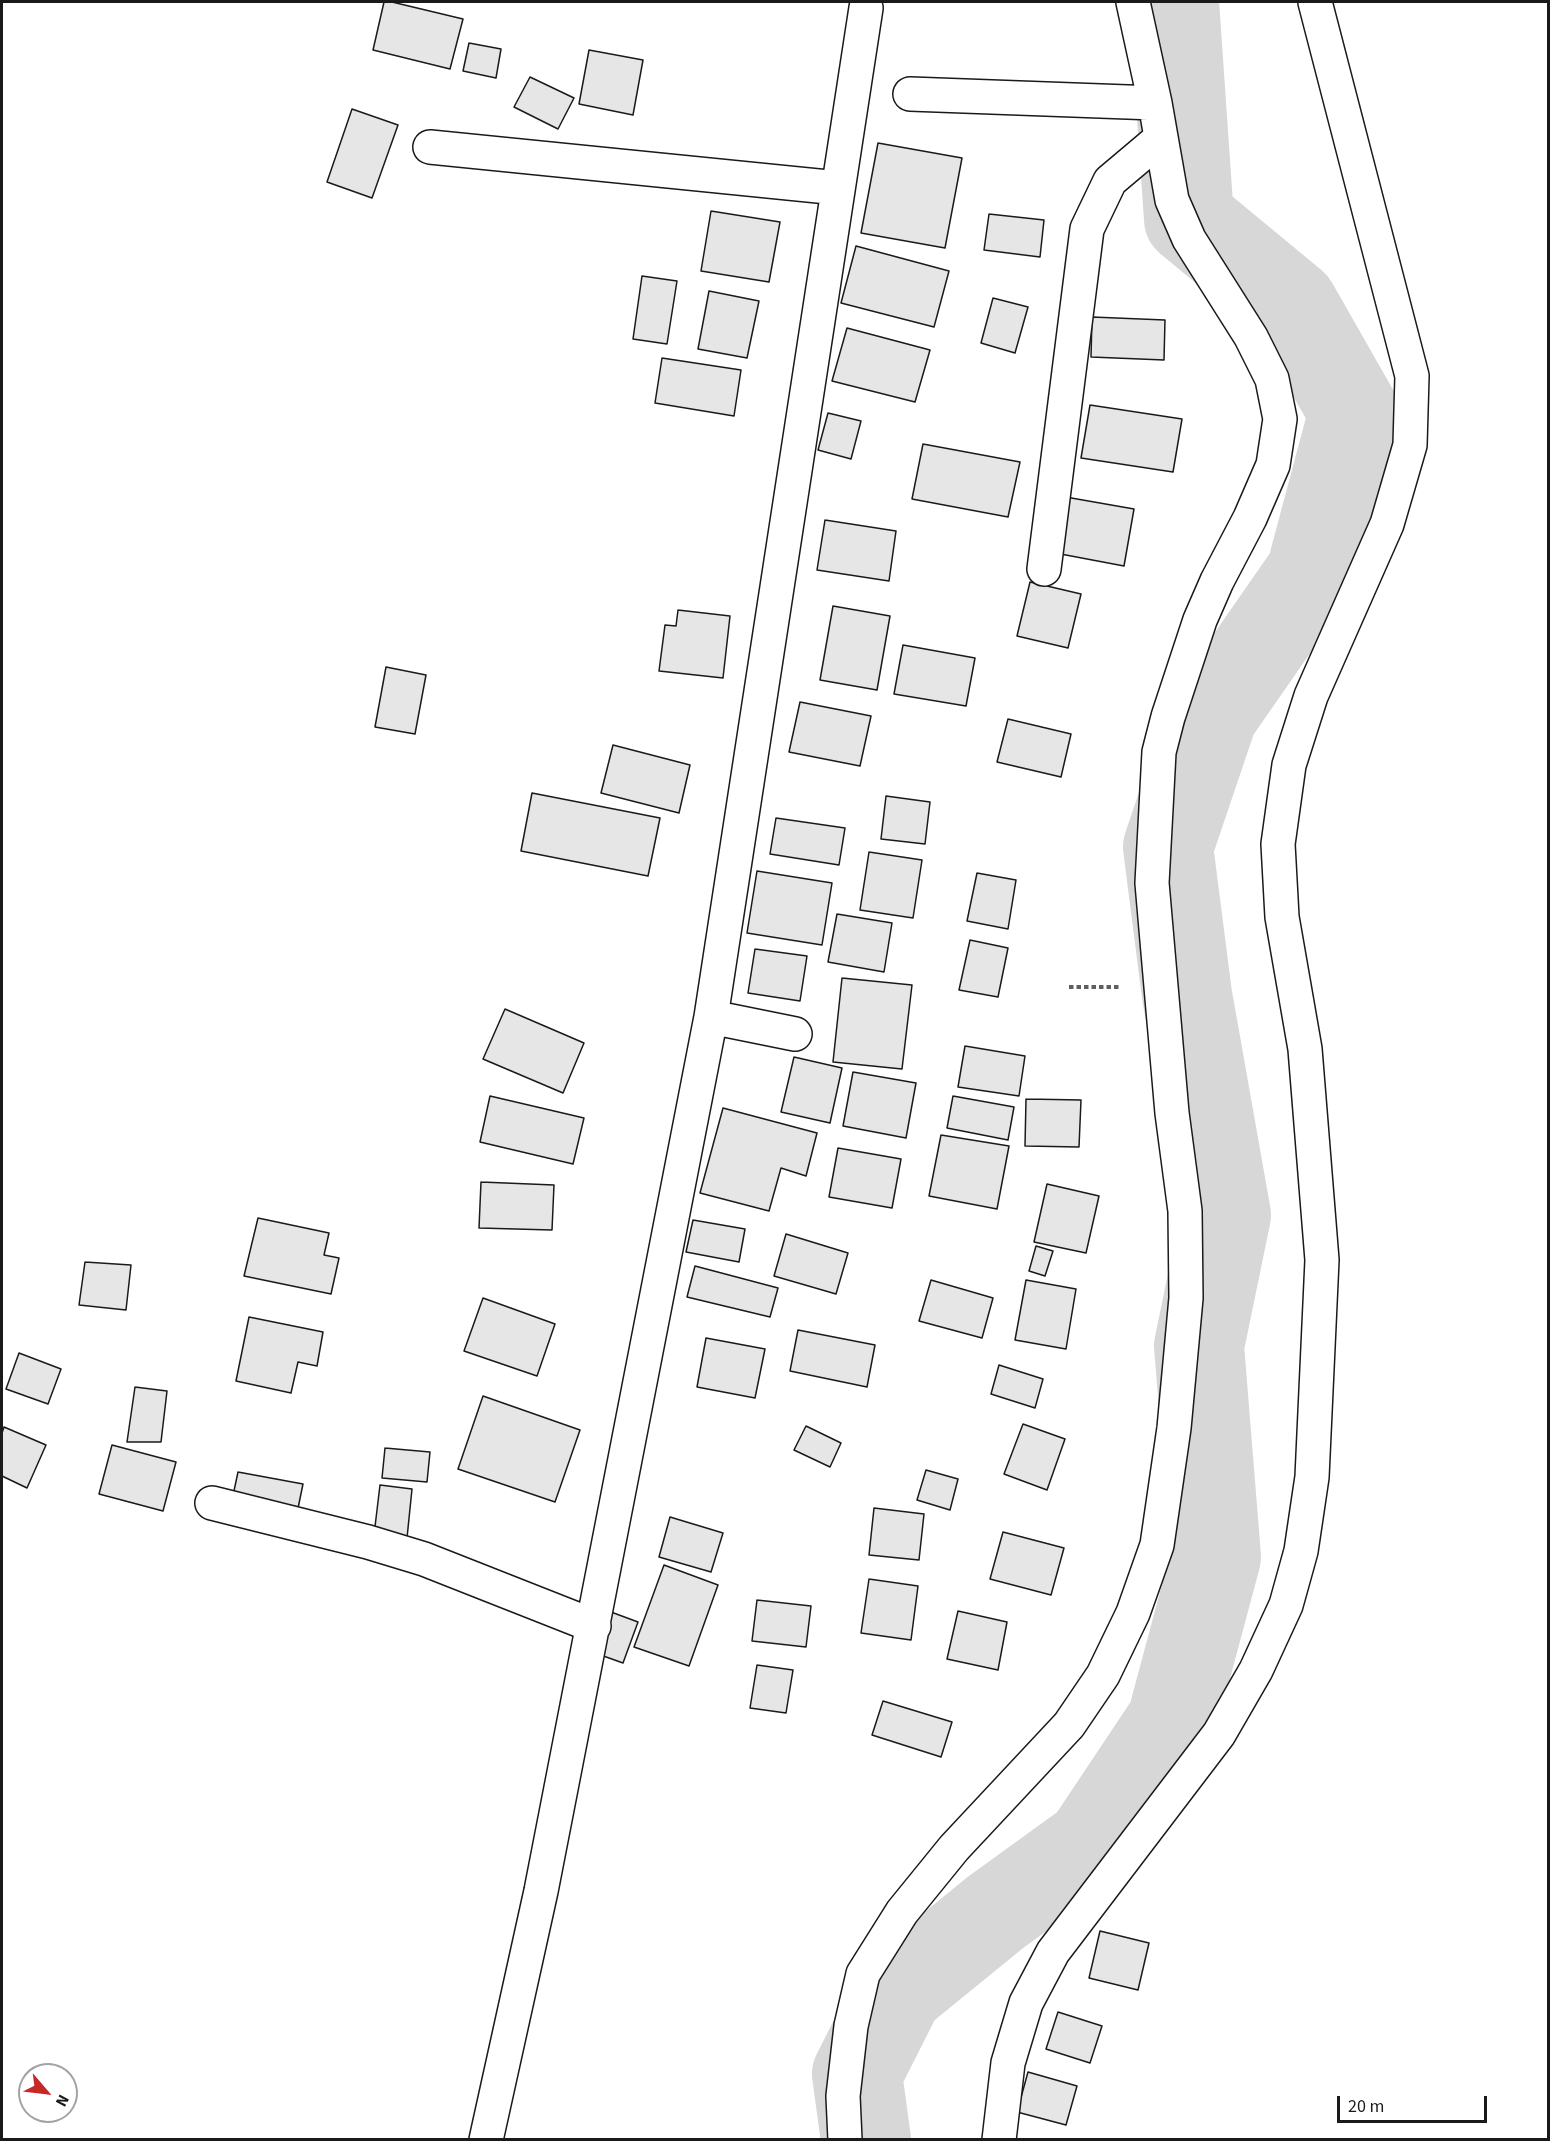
<!DOCTYPE html>
<style>
body{margin:0}
#map{position:relative;width:1550px;height:2141px;overflow:hidden;background:#fff;font-family:"Source Sans 3",sans-serif}
canvas{display:block}
.frame{position:absolute;inset:0;border:3px solid #1a1a1a;pointer-events:none}
.north{position:absolute;left:18px;top:2063px;width:60px;height:60px;box-sizing:border-box;background:#fff;border:2px solid #a3a3a3;border-radius:50%;rotate:118deg;font-size:16px;font-weight:700;line-height:24px;text-align:center;color:#1a1a1a}
.north::after{content:'';display:block;margin:auto;width:21px;height:27px;background:#c62828;clip-path:polygon(50% 0,100% 100%,50% 72%,0 100%)}
.scale{position:absolute;left:1337px;top:2096px;width:150px;height:27px;box-sizing:border-box;border:3px solid #1a1a1a;border-top:0;padding-left:8px;font-size:18px;line-height:21px;white-space:nowrap;color:#1a1a1a;-webkit-text-stroke:4px #fff;paint-order:stroke}
</style>
<div id="map">
<canvas width="1550" height="2141"></canvas>
<div class="frame"></div>
<div class="north">N</div>
<div class="scale">20 m</div>
</div>
<script>
const context = document.querySelector('canvas').getContext('2d');
context.lineJoin = 'round';
const toPath = rows => new Path2D(rows.map(r => 'M' + r).join(''));
function trace(path, color, width, dash) { context.strokeStyle = color; context.lineWidth = width; context.lineCap = dash ? 'butt' : 'round'; context.setLineDash(dash || []); context.stroke(path); }
function paint(path, color) { context.fillStyle = color; context.fill(path, 'evenodd'); }
const river = toPath([
 [866,2140,857,2074,899,1991,996,1912,1090,1844,1172,1721,1216,1557,1199,1346,1226,1215,1187,995,1168,847,1213,714,1311,573,1354,412,1293,305,1189,219,1174,2]
]);
const building = toPath([
 [384,2,392,2,463,19,450,69,373,50,384,2],
 [469,43,501,49,496,78,463,71,469,43],
 [589,50,643,60,633,115,579,104,589,50],
 [530,77,574,98,558,129,514,107,530,77],
 [352,109,398,125,372,198,327,182,352,109],
 [878,143,962,158,945,248,861,233,878,143],
 [711,211,780,222,769,282,701,271,711,211],
 [989,214,1044,220,1040,257,984,250,989,214],
 [856,246,949,271,934,327,841,303,856,246],
 [642,276,677,281,667,344,633,339,642,276],
 [709,291,759,301,747,358,698,349,709,291],
 [993,298,1028,307,1015,353,981,343,993,298],
 [1092,317,1165,320,1164,360,1091,357,1092,317],
 [847,328,930,350,915,402,832,381,847,328],
 [662,358,741,370,734,416,655,403,662,358],
 [1090,405,1182,419,1173,472,1081,458,1090,405],
 [828,413,861,421,851,459,818,450,828,413],
 [923,444,1020,462,1008,517,912,499,923,444],
 [1060,496,1134,509,1124,566,1050,552,1060,496],
 [825,520,896,531,889,581,817,570,825,520],
 [1030,582,1081,594,1068,648,1017,636,1030,582],
 [833,606,890,616,877,690,820,680,833,606],
 [678,610,730,616,723,678,659,671,665,625,676,626,678,610],
 [903,645,975,658,966,706,894,694,903,645],
 [386,667,426,675,415,734,375,727,386,667],
 [800,702,871,716,860,766,789,752,800,702],
 [1008,719,1071,734,1061,777,997,762,1008,719],
 [613,745,690,765,679,813,601,793,613,745],
 [532,793,660,818,648,876,521,851,532,793],
 [886,796,930,802,925,844,881,839,886,796],
 [776,818,845,828,839,865,770,854,776,818],
 [869,852,922,860,913,918,860,910,869,852],
 [757,871,832,883,822,945,747,933,757,871],
 [977,873,1016,880,1008,929,967,921,977,873],
 [837,914,892,923,884,972,828,962,837,914],
 [970,940,1008,948,998,997,959,990,970,940],
 [755,949,807,956,800,1001,748,993,755,949],
 [842,978,912,985,902,1069,833,1062,842,978],
 [505,1009,584,1043,563,1093,483,1059,505,1009],
 [965,1046,1025,1056,1019,1096,958,1087,965,1046],
 [794,1057,842,1068,830,1123,781,1112,794,1057],
 [853,1072,916,1083,906,1138,843,1126,853,1072],
 [490,1096,584,1118,573,1164,480,1142,490,1096],
 [953,1096,1014,1107,1008,1140,947,1128,953,1096],
 [1026,1099,1081,1100,1079,1147,1025,1146,1026,1099],
 [723,1108,817,1133,806,1176,781,1168,769,1211,700,1193,723,1108],
 [941,1135,1009,1146,997,1209,929,1196,941,1135],
 [838,1148,901,1159,892,1208,829,1197,838,1148],
 [481,1182,554,1185,552,1230,479,1228,481,1182],
 [1047,1184,1099,1196,1086,1253,1034,1242,1047,1184],
 [258,1218,329,1233,324,1255,339,1258,331,1294,244,1276,258,1218],
 [693,1220,745,1229,739,1262,686,1252,693,1220],
 [786,1234,848,1253,836,1294,774,1276,786,1234],
 [1036,1246,1053,1251,1045,1276,1029,1271,1036,1246],
 [85,1262,131,1265,126,1310,79,1305,85,1262],
 [695,1266,778,1288,770,1317,687,1297,695,1266],
 [931,1280,993,1298,982,1338,919,1321,931,1280],
 [1026,1280,1076,1289,1066,1349,1015,1340,1026,1280],
 [483,1298,555,1324,537,1376,464,1351,483,1298],
 [249,1317,323,1332,317,1366,298,1362,291,1393,236,1381,249,1317],
 [798,1330,875,1345,867,1387,790,1371,798,1330],
 [706,1338,765,1349,755,1398,697,1387,706,1338],
 [19,1353,61,1369,48,1404,6,1389,19,1353],
 [999,1365,1043,1379,1035,1408,991,1394,999,1365],
 [135,1387,167,1391,161,1442,127,1442,135,1387],
 [483,1396,580,1430,555,1502,458,1469,483,1396],
 [1023,1424,1065,1439,1047,1490,1004,1474,1023,1424],
 [806,1426,841,1443,830,1467,794,1450,806,1426],
 [4,1427,46,1445,27,1488,2,1476,2,1433,4,1427],
 [112,1445,176,1462,163,1511,99,1494,112,1445],
 [385,1448,430,1452,427,1482,382,1478,385,1448],
 [926,1470,958,1479,950,1510,917,1500,926,1470],
 [238,1472,303,1484,296,1518,231,1505,238,1472],
 [380,1485,412,1489,407,1538,374,1535,380,1485],
 [874,1508,924,1514,919,1560,869,1555,874,1508],
 [670,1517,723,1533,711,1572,659,1557,670,1517],
 [1003,1532,1064,1548,1051,1595,990,1579,1003,1532],
 [664,1565,718,1585,689,1666,634,1647,664,1565],
 [869,1579,918,1586,911,1640,861,1633,869,1579],
 [757,1600,811,1606,806,1647,752,1641,757,1600],
 [958,1611,1007,1622,998,1670,947,1659,958,1611],
 [611,1612,638,1622,623,1663,595,1653,611,1612],
 [757,1665,793,1670,786,1713,750,1708,757,1665],
 [883,1701,952,1722,941,1757,872,1735,883,1701],
 [1100,1931,1149,1943,1138,1990,1089,1978,1100,1931],
 [1058,2012,1102,2026,1090,2063,1046,2049,1058,2012],
 [1028,2072,1077,2086,1066,2125,1017,2112,1028,2072]
]);
const path = toPath([
 [1069,987,1119,987]
]);
const minor = toPath([
 [910,94,1155,103],
 [430,147,838,188],
 [1044,569,1087,229,1110,181,1161,138],
 [711,1017,795,1034],
 [212,1503,368,1542,424,1559,594,1626],
 [486,2140,541,1891,711,1017,866,8],
 [845,2140,843,2096,851,2026,863,1974,902,1912,954,1848,1069,1725,1103,1675,1133,1613,1157,1545,1174,1428,1186,1298,1185,1211,1172,1113,1152,883,1159,752,1168,717,1200,620,1217,581,1250,518,1273,465,1280,419,1272,379,1251,337,1189,239,1172,200,1155,103,1133,2],
 [999,2140,1008,2063,1026,2003,1053,1952,1219,1734,1256,1670,1286,1605,1301,1551,1312,1477,1322,1260,1305,1049,1282,917,1278,844,1289,765,1311,696,1387,524,1410,445,1412,376,1315,2]
]);
trace(river, '#d7d7d7', 90);
paint(building, '#e6e6e6');
trace(building, '#1a1a1a', 1.5);
trace(minor, '#1a1a1a', 36);
trace(path, '#5f5f5f', 4, [4.5, 3]);
trace(minor, '#fff', 33);
</script>
